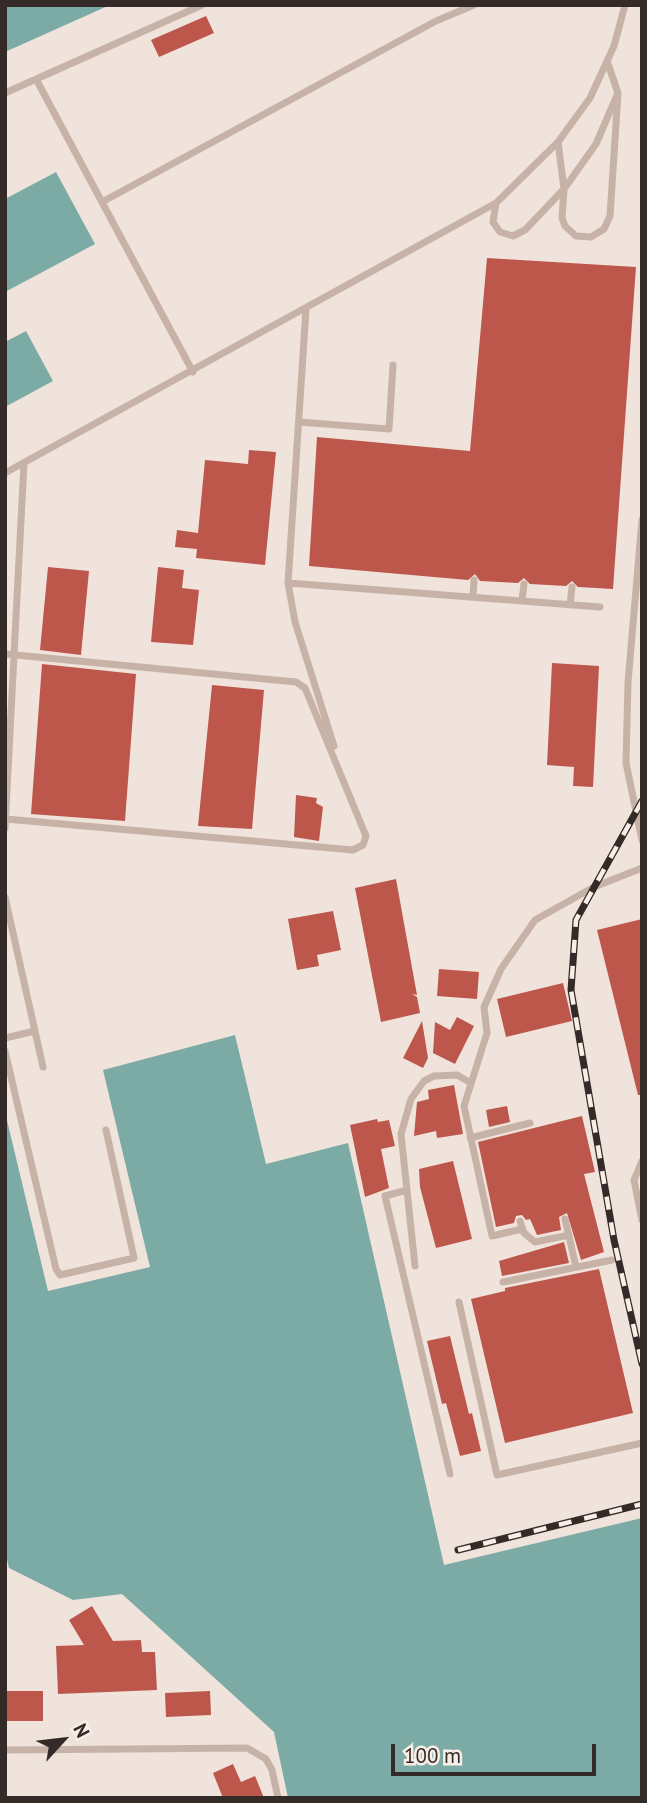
<!DOCTYPE html>
<style>
body{margin:0}
#map{position:relative;width:647px;height:1803px;overflow:hidden;background:#f0e3db;font-family:"PT Sans",sans-serif}
canvas{display:block}
.frame{position:absolute;inset:0;border:7px solid #342a28;pointer-events:none}
.north{position:absolute;left:28px;top:1705px;width:70px;height:70px;-webkit-text-stroke:5px #f8eee7;paint-order:stroke;rotate:63deg;font-size:19px;font-weight:700;line-height:28px;text-align:center;color:#342a28}
.north::after{content:'';display:block;margin:auto;width:24px;height:32px;background:#342a28;clip-path:polygon(50% 0,100% 100%,50% 72%,0 100%)}
.scale{position:absolute;left:391px;top:1744px;width:205px;height:32px;box-sizing:border-box;border:4px solid #342a28;border-top:0;padding-left:9px;font-size:21px;line-height:24px;white-space:nowrap;color:#342a28;-webkit-text-stroke:5px #f8eee7;paint-order:stroke}
</style>
<div id="map">
<canvas width="647" height="1803"></canvas>
<div class="frame"></div>
<div class="north">N</div>
<div class="scale">100 m</div>
</div>
<script>
const context = document.querySelector('canvas').getContext('2d');
context.lineJoin = 'round';
function paint(path, color) { context.fillStyle = color; context.fill(path, 'evenodd'); }
const toPath = rows => new Path2D(rows.map(r => 'M' + r).join(''));
function trace(path, color, width, dash) { context.strokeStyle = color; context.lineWidth = width; context.lineCap = dash ? 'butt' : 'round'; context.setLineDash(dash || []); context.stroke(path); }
const water = toPath([
 [5,5,110,5,5,52],
 [56,172,95,244,5,292,5,199],
 [26,331,53,381,5,407,5,342],
 [235,1035,266,1164,348,1143,444,1565,642,1518,642,1798,288,1798,274,1732,122,1594,73,1600,9,1568,5,1551,5,1112,48,1291,150,1267,103,1070]
]);
const building = toPath([
 [206,16,214,33,159,57,151,40],
 [487,258,636,267,613,589,578,587,572,581,566,586,530,584,524,578,518,583,480,581,475,574,468,580,309,566,317,437,470,451],
 [249,450,276,452,265,565,196,558,197,549,175,547,177,530,198,533,205,460,248,464],
 [48,567,89,571,81,655,40,650],
 [158,567,184,570,182,588,199,590,193,645,151,642],
 [552,663,599,666,593,787,573,786,574,767,547,765],
 [42,664,136,674,125,821,31,814],
 [212,685,264,690,252,829,198,826],
 [296,795,317,798,316,803,323,807,319,841,294,837],
 [396,879,417,995,412,994,417,997,420,1013,381,1022,355,888],
 [333,911,341,950,317,955,319,966,297,970,288,919],
 [642,919,642,1095,638,1095,597,930],
 [439,969,479,972,477,999,437,996],
 [563,983,572,1021,506,1037,497,999],
 [457,1017,474,1026,455,1064,433,1053,435,1022,450,1030],
 [422,1021,428,1058,423,1068,403,1058],
 [454,1085,463,1134,437,1138,436,1131,414,1136,417,1102,429,1099,428,1090],
 [507,1106,510,1122,489,1127,486,1110],
 [582,1116,595,1172,584,1174,604,1252,581,1260,567,1213,559,1217,561,1230,537,1235,530,1219,526,1220,522,1215,516,1216,514,1223,496,1227,478,1142],
 [377,1119,378,1122,389,1120,395,1146,381,1149,389,1188,365,1197,350,1125],
 [453,1161,472,1239,436,1248,420,1187,419,1169],
 [564,1242,569,1263,502,1276,499,1261],
 [599,1269,633,1413,505,1443,471,1299,505,1291,505,1288],
 [450,1336,469,1414,472,1413,481,1451,460,1456,446,1403,442,1404,427,1341],
 [92,1606,113,1641,141,1640,142,1652,155,1652,157,1690,58,1694,56,1646,84,1645,69,1620],
 [5,1691,43,1691,43,1721,5,1721],
 [210,1691,211,1715,166,1717,165,1693],
 [233,1764,241,1782,255,1776,264,1798,223,1798,213,1773]
]);
const service = toPath([
 [36,79,193,372],
 [5,93,202,5],
 [558,142,564,189,562,218,565,226,576,236,591,237,604,229,610,216,618,93],
 [102,202,436,21,474,5],
 [496,203,493,222,500,232,513,236,525,230,564,189,596,144,618,93,607,61],
 [306,309,288,583,295,622,334,746],
 [299,422,389,429,393,365],
 [5,473,496,203,558,142,590,98,614,46,625,5],
 [642,520,628,682,626,763,642,840],
 [288,583,600,607],
 [473,597,474,580],
 [522,601,524,584],
 [570,605,572,587],
 [5,654,296,682,305,688,366,836,363,845,353,850,6,819],
 [5,828,24,463],
 [5,897,43,1067],
 [5,1038,35,1031],
 [5,1051,56,1269,60,1275,134,1258,106,1130],
 [470,1138,530,1123],
 [642,1161,634,1180,642,1220],
 [407,1190,385,1196,450,1474],
 [565,1219,576,1267],
 [520,1221,524,1233,535,1242,569,1235],
 [522,1229,492,1236,464,1106,487,1033,484,1007,501,969,535,920,594,887,642,868],
 [415,1266,401,1134,411,1099,424,1081,434,1076,457,1075,471,1083],
 [503,1282,612,1260],
 [459,1302,497,1475,642,1443],
 [5,1750,247,1748,266,1759,272,1770,278,1798]
]);
const rail = toPath([
 [642,801,576,920,571,990,614,1240,642,1364],
 [458,1550,642,1504]
]);
paint(water, '#7caba6');
paint(building, '#bd574c');
trace(service, '#c7b2a8', 7);
trace(rail, '#342a28', 7);
trace(rail, '#f8eee7', 4.5, [13]);
</script>
